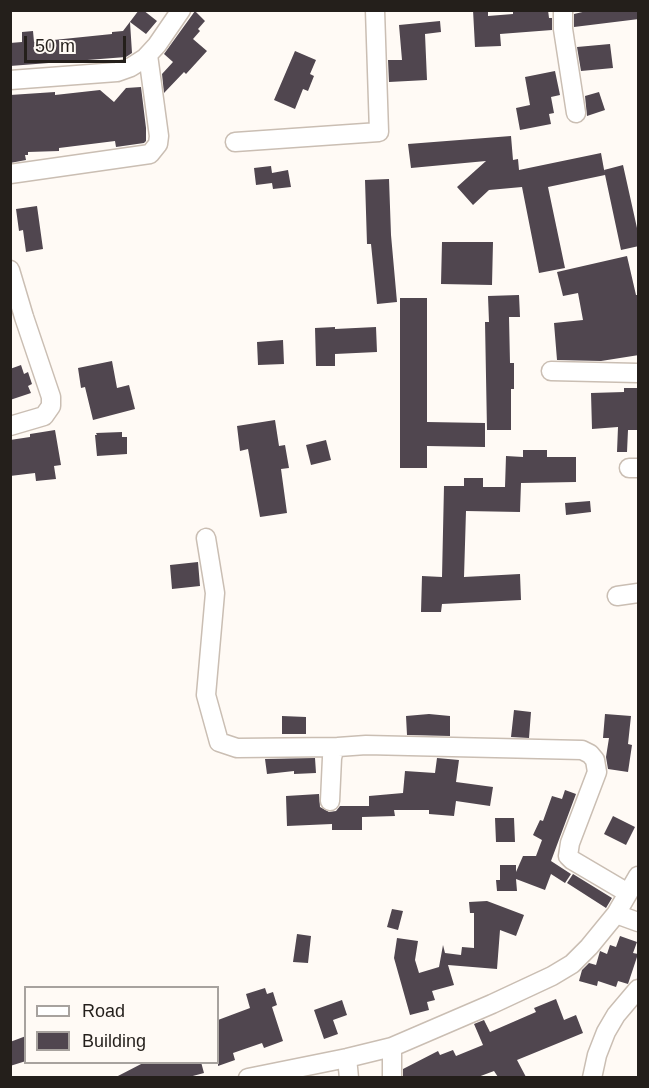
<!DOCTYPE html>
<style>
body{margin:0}
#map{position:relative;width:649px;height:1088px;overflow:hidden;background:#fffaf5;font-family:Arial,sans-serif}
canvas{display:block}
.frame{position:absolute;inset:0;border:12px solid #241f1b;pointer-events:none}
.legend{position:absolute;left:24px;top:986px;width:195px;height:78px;box-sizing:border-box;background:#fffaf5;border:2px solid #a7a29e;margin:0;padding:8px 10px;list-style:none;font-size:18px;color:#241f1b}
.legend li{display:flex;align-items:center;gap:12px;height:30px}
.legend b{width:30px;border:2px solid #a7a29e}
.scale{position:absolute;left:24px;top:36px;width:102px;height:27px;box-sizing:border-box;border:3px solid #241f1b;border-top:0;padding-left:8px;font-size:18px;line-height:21px;white-space:nowrap;color:#241f1b;-webkit-text-stroke:4px #fffaf5;paint-order:stroke}
</style>
<div id="map">
<canvas width="649" height="1088"></canvas>
<div class="frame"></div>
<ul class="legend">
<li><b style="height:8px;background:#fff"></b>Road</li>
<li><b style="height:16px;background:#50464f"></b>Building</li>
</ul>
<div class="scale">50 m</div>
</div>
<script>
const context = document.querySelector('canvas').getContext('2d');
context.lineJoin = 'round';
function paint(path, color) { context.fillStyle = color; context.fill(path, 'evenodd'); }
const toPath = rows => new Path2D(rows.map(r => 'M' + r).join(''));
function trace(path, color, width, dash) { context.strokeStyle = color; context.lineWidth = width; context.lineCap = dash ? 'butt' : 'round'; context.setLineDash(dash || []); context.stroke(path); }
const building = toPath([
 [139,10,143,10,157,21,146,34,130,22,132,53,126,57,10,66,10,43,22,42,22,32,33,31,34,42,112,34,112,32,123,31],
 [473,10,488,10,488,16,513,14,513,10,548,10,549,18,552,18,552,30,500,34,501,46,475,47],
 [591,10,639,10,639,19,574,27,574,14],
 [195,11,205,21,198,29,200,31,193,39,207,51,186,74,184,72,164,93,162,74,173,62,164,54],
 [440,21,441,32,425,34,427,80,389,82,388,60,402,60,399,25],
 [610,44,613,68,581,71,577,47],
 [295,51,316,60,310,74,314,76,308,91,303,89,295,109,274,100],
 [555,71,560,95,551,97,554,113,549,114,551,124,520,130,516,108,530,105,525,77],
 [141,87,146,128,146,141,144,143,116,147,115,141,59,148,59,151,28,152,28,155,25,155,26,160,10,163,10,95,55,92,55,95,100,90,114,102,126,88],
 [599,92,605,110,587,116,585,96],
 [511,136,513,160,518,159,519,170,601,153,605,175,548,187,565,268,539,273,522,187,489,190,473,205,457,187,486,161,411,168,408,144],
 [623,165,639,237,639,246,621,250,604,170],
 [271,166,272,173,288,170,291,187,273,189,272,183,256,185,254,168],
 [389,179,391,235,397,302,377,304,371,244,367,244,365,180],
 [37,206,43,249,26,252,23,230,19,231,16,209],
 [442,242,493,242,492,285,441,284],
 [627,256,636,295,639,295,639,355,601,361,557,360,554,323,583,320,578,293,563,296,557,272],
 [519,295,520,317,509,317,510,363,514,363,514,389,511,389,511,430,487,430,485,322,489,322,488,296],
 [400,298,427,298,427,422,485,423,485,447,427,446,427,468,400,468],
 [335,327,335,329,376,327,377,352,335,354,335,366,316,366,315,328],
 [283,340,284,364,258,365,257,342],
 [112,361,117,388,129,385,135,409,93,420,85,387,81,388,78,368],
 [21,365,24,374,28,372,32,384,28,386,31,393,10,400,10,369],
 [624,388,639,388,639,430,628,430,627,452,617,452,618,427,592,429,591,393,624,392],
 [275,420,279,446,285,445,289,468,281,469,287,513,260,517,248,449,240,451,237,426],
 [55,430,61,465,54,466,56,479,36,481,35,473,10,476,10,440,30,437,30,434],
 [122,432,122,437,127,437,127,454,97,456,95,435,97,435,96,433],
 [326,440,331,460,311,465,306,445],
 [523,450,547,450,547,457,576,457,576,482,521,483,520,512,466,511,464,577,520,574,521,600,442,604,441,612,421,612,422,576,442,577,444,486,464,486,464,478,483,478,483,487,505,487,506,456,523,457],
 [590,501,591,512,566,515,565,503],
 [198,562,200,586,172,589,170,565],
 [514,710,531,712,529,738,511,737],
 [429,714,450,716,450,736,407,735,406,716],
 [605,714,631,716,628,744,632,745,628,772,608,769,606,757,609,738,603,738],
 [282,716,306,717,306,734,282,734],
 [315,758,316,773,294,774,294,771,267,774,265,759],
 [437,758,459,760,456,782,493,787,490,806,456,801,454,816,429,814,429,810,394,810,395,816,362,817,362,830,332,830,332,824,287,826,286,796,319,794,320,807,329,812,336,811,340,806,369,806,369,796,403,793,405,771,435,773],
 [565,790,576,794,551,861,571,874,565,883,551,874,545,890,516,879,517,891,497,891,496,880,500,880,500,865,516,865,516,872,523,856,536,856,542,840,533,835,540,820,543,821,552,796,562,799],
 [613,816,635,827,626,845,604,834],
 [495,818,514,818,515,842,496,842],
 [573,874,612,898,606,908,567,883],
 [487,901,524,915,516,936,500,930,497,969,448,965,454,985,432,991,435,1000,427,1002,429,1010,410,1015,394,958,397,938,418,941,415,960,419,973,439,967,443,945,445,953,461,955,462,947,474,948,474,913,470,913,469,902],
 [392,909,403,911,398,930,387,927],
 [297,934,311,936,308,963,293,962],
 [620,936,637,942,633,953,638,954,628,984,618,981,616,987,598,981,597,986,579,981,582,970,589,963,596,965,600,951,607,954,610,945,616,947],
 [265,988,267,994,273,992,277,1005,272,1007,283,1041,264,1048,262,1043,233,1053,235,1060,218,1066,218,1020,250,1008,246,994],
 [556,999,564,1020,576,1015,583,1033,517,1060,526,1077,498,1077,494,1071,478,1077,403,1077,403,1069,438,1051,440,1055,453,1050,456,1056,483,1045,474,1024,484,1020,490,1032,536,1012,534,1008],
 [342,1000,347,1015,333,1020,338,1034,324,1039,314,1010],
 [26,1036,26,1061,10,1066,10,1042],
 [145,1062,201,1062,204,1073,189,1077,116,1077]
]);
const minor = toPath([
 [563,10,563,29,576,113],
 [10,80,117,72,131,67,145,58,157,45,181,10],
 [235,142,379,132,375,10],
 [10,174,150,154,158,144,159,136,148,55],
 [10,270,24,317,51,397,51,406,44,416,10,426],
 [551,371,638,373],
 [629,468,638,468],
 [206,538,215,593,206,695,219,742,237,748,338,747],
 [617,596,638,593],
 [330,801,332,758,334,750,338,747,366,745,582,750,590,754,595,760,597,772,570,843,568,856,572,860,628,893],
 [616,914,638,922],
 [347,1058,349,1078],
 [248,1078,347,1058,392,1047,492,1004,552,976,572,964,589,947,616,914,638,876],
 [392,1078,392,1047],
 [592,1078,597,1055,606,1032,616,1015,638,989]
]);
paint(building, '#50464f');
trace(minor, '#cabeb3', 21);
trace(minor, '#fff', 18);
</script>
